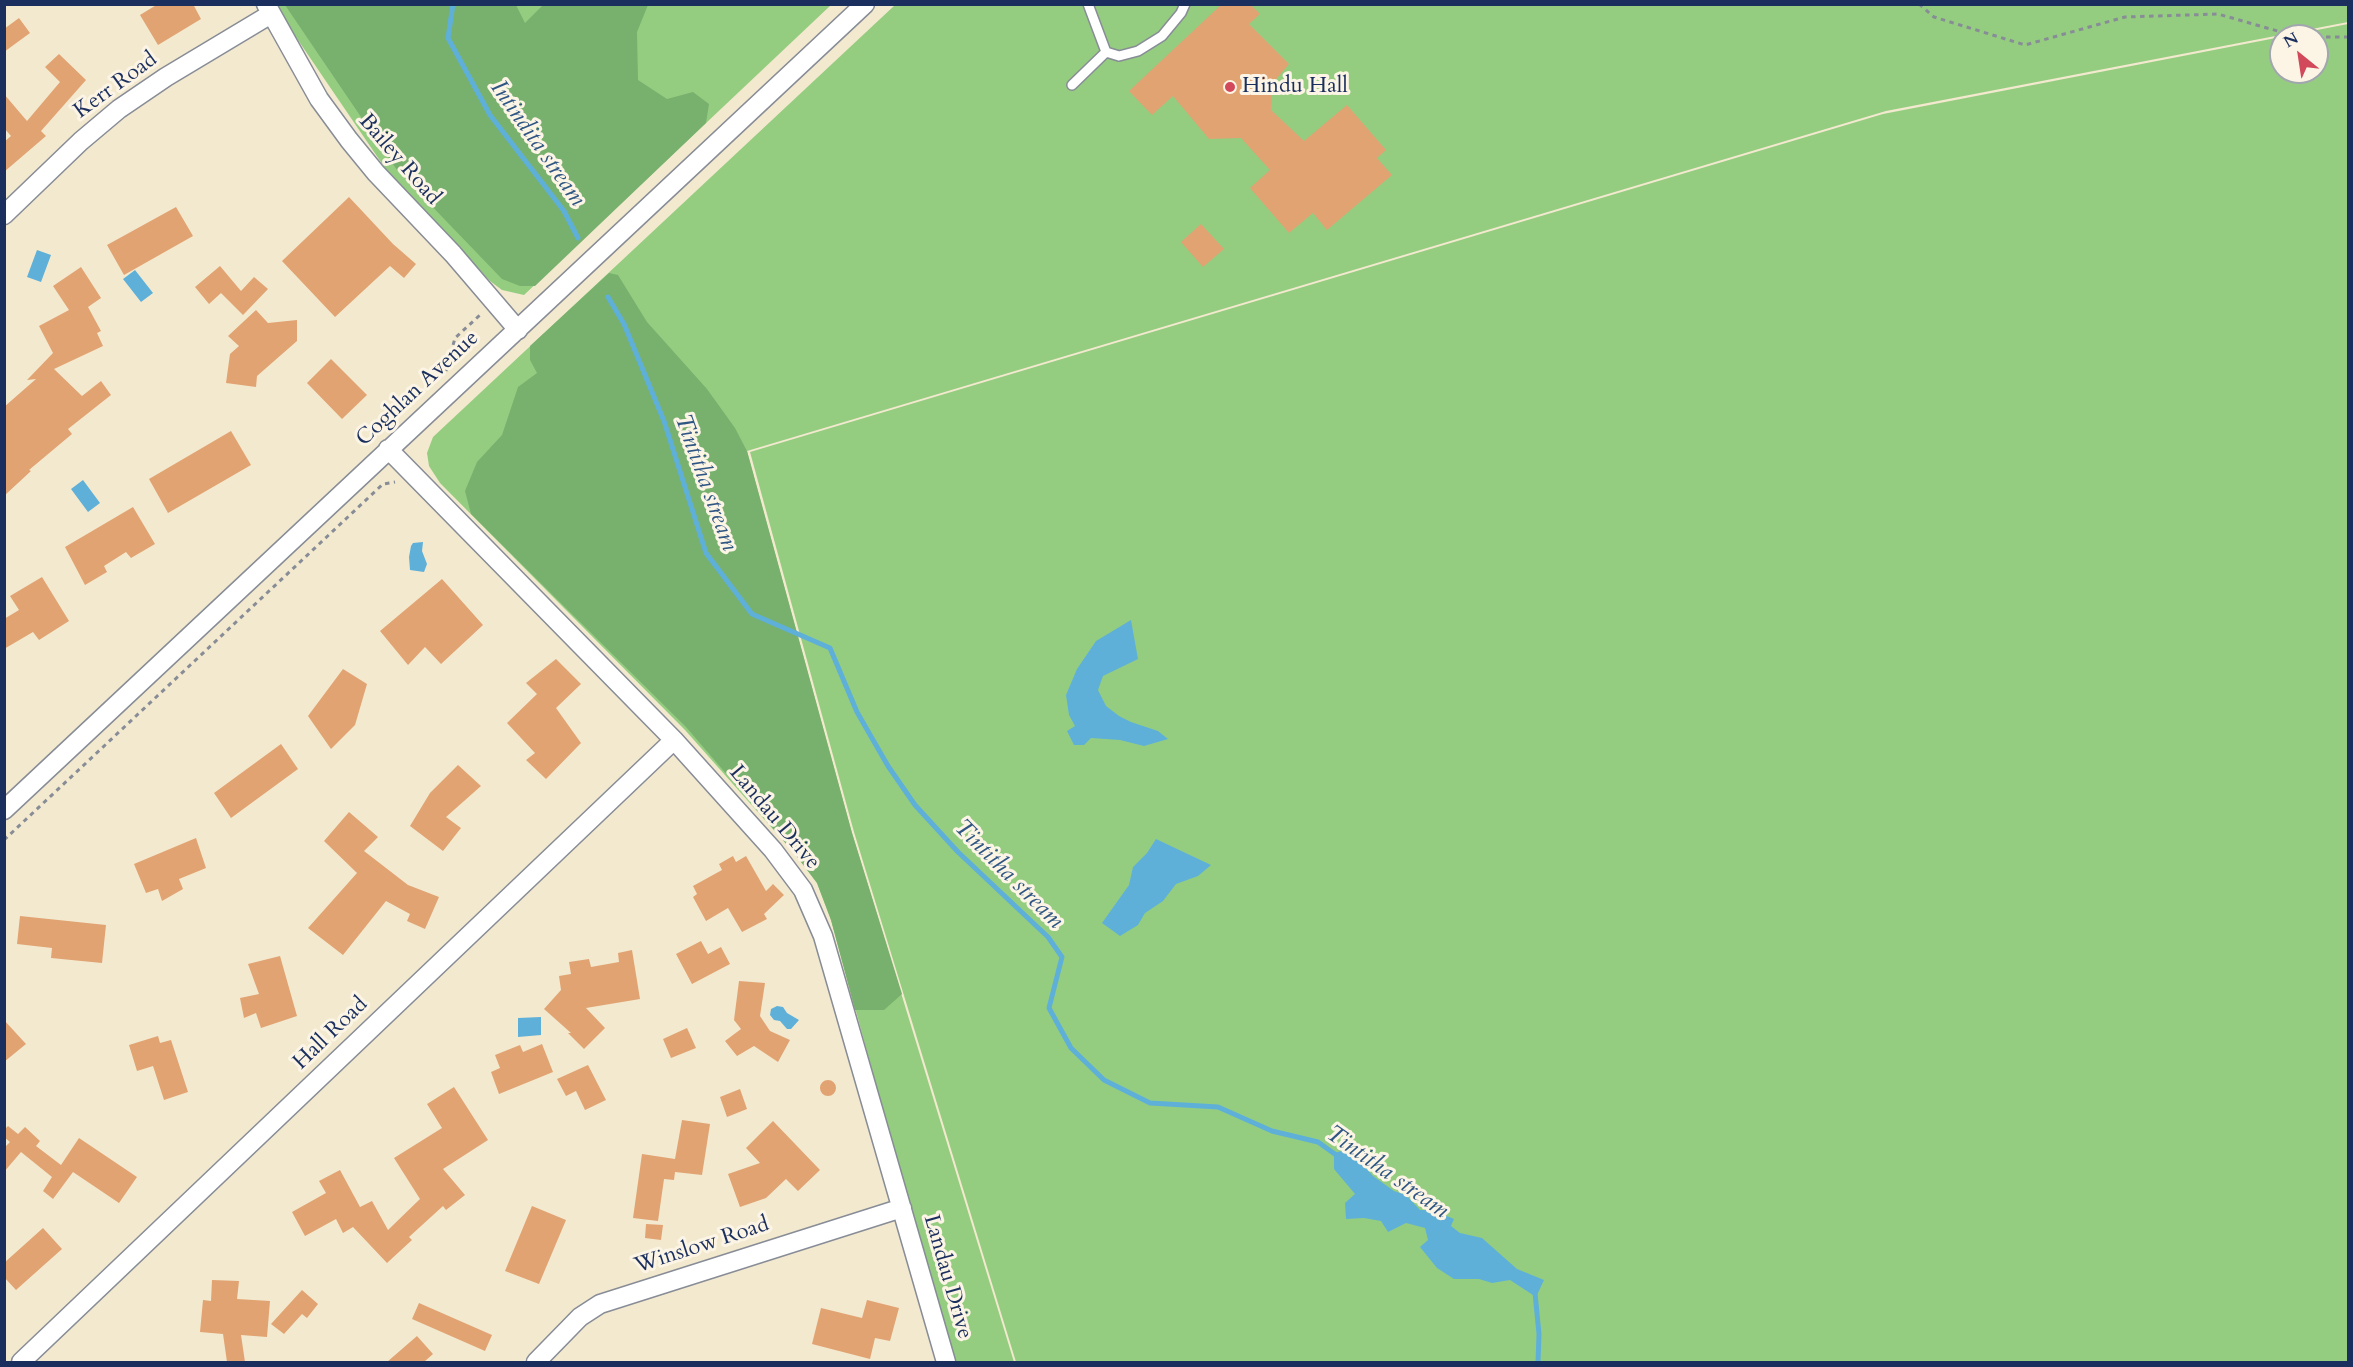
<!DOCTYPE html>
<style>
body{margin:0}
#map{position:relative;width:2353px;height:1367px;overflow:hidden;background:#f3e9cf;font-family:Cardo,serif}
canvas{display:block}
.frame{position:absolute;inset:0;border:6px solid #1b2f5e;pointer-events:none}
.north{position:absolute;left:2269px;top:24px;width:60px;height:60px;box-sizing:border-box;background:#fcf5e5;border:2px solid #a2a6af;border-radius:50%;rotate:330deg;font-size:16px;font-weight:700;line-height:24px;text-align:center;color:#1b2f5e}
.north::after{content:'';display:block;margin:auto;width:21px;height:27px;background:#d1495b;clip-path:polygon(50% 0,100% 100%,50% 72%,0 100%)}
</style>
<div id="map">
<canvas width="2353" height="1367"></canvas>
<div class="frame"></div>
<div class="north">N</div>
</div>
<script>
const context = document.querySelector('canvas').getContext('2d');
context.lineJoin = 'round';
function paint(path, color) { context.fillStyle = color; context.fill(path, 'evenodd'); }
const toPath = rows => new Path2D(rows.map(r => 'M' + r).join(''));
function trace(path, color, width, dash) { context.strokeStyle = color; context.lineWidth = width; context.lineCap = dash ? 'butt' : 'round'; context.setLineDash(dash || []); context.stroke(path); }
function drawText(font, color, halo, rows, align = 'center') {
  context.font = font + ' Cardo,serif'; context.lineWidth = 6; context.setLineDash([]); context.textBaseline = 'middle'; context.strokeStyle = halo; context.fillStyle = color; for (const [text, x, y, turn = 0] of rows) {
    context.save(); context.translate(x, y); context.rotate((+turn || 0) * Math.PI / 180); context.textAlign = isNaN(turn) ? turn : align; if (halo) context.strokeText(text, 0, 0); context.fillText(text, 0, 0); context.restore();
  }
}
const green = toPath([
 [277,5,831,5,524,295,502,290,490,281,389,174,283,18],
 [895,5,2348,5,2348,22,1886,111,747,451,852,833,1014,1362,952,1362,831,920,817,883,795,854,685,730,440,483,429,466,427,453,433,437],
 [2348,24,2348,1362,1016,1362,854,832,750,452,1883,114,2281,37,2281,72,2317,72,2317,36,2286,36]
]);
const forest = toPath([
 [285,5,516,5,525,23,543,5,648,5,637,32,638,80,667,99,693,92,709,104,706,123,535,286,520,286,502,279,397,170],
 [609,273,618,275,647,322,707,389,735,428,747,451,852,833,902,994,884,1010,855,1010,831,920,817,883,795,854,686,727,471,514,465,491,477,462,502,435,518,387,537,373,530,360,530,346]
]);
const water = toPath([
 [37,250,51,255,41,282,27,277],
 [135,270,153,293,141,302,123,279],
 [83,480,100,503,88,512,71,489],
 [423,542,422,551,427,564,424,572,410,570,409,557,411,546,413,543],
 [1131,620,1138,659,1103,676,1098,690,1106,706,1119,716,1131,722,1158,731,1168,739,1144,746,1120,740,1091,738,1084,745,1074,745,1067,731,1075,726,1069,715,1066,695,1077,669,1096,641],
 [1156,839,1211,865,1198,876,1176,884,1163,901,1145,913,1138,925,1120,936,1102,923,1129,885,1133,867,1147,853],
 [777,1006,783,1007,787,1013,799,1020,791,1029,787,1029,780,1021,774,1020,770,1015,771,1009],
 [541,1017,541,1035,518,1037,518,1018],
 [1349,1149,1373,1176,1394,1191,1406,1195,1420,1210,1432,1210,1454,1219,1451,1226,1460,1233,1482,1238,1517,1269,1544,1280,1536,1297,1510,1280,1492,1283,1479,1279,1454,1279,1437,1268,1420,1247,1428,1240,1425,1228,1406,1223,1388,1232,1381,1221,1364,1218,1346,1219,1345,1203,1355,1194,1334,1169,1334,1153]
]);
const stream = toPath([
 [453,4,448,38,490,115,564,211,578,238],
 [608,297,624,324,664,421,706,553,752,614,830,648,857,712,888,766,915,805,958,852,1048,937,1062,957,1049,1008,1071,1048,1104,1080,1150,1103,1218,1107,1272,1131,1318,1142,1339,1157],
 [1535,1293,1539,1334,1538,1362]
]);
const building = toPath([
 [158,4,193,4,201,19,158,45,140,15],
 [1222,4,1250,4,1260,14,1249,24,1289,64,1272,84,1271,110,1304,141,1347,105,1386,150,1377,158,1392,175,1327,230,1313,213,1289,233,1250,188,1270,170,1241,138,1209,139,1173,96,1152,115,1129,91],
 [19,18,30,33,4,52,4,29],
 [59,54,86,80,41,131,46,136,4,172,4,142,11,136,4,128,4,94,27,121,60,82,45,67],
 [349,197,393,244,416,264,404,278,390,266,335,317,282,261],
 [176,207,193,236,124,275,107,245],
 [1201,224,1224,249,1203,267,1181,242],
 [220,266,241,291,254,277,268,289,243,315,221,293,209,304,195,287],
 [81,267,101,298,88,307,101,331,97,333,103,346,54,369,82,396,101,381,111,395,68,429,72,434,29,470,31,471,4,496,4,407,36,379,27,380,53,353,39,326,69,310,53,286],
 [256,310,268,323,297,320,297,341,257,376,256,387,226,383,230,354,239,346,228,336],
 [331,359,367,395,342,419,307,383],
 [231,431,251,465,168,513,149,479],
 [133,507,155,544,131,558,126,552,104,566,107,572,85,585,65,547],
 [42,577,69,621,39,640,33,632,4,649,4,619,19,610,10,596],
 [442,579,483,625,441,664,425,647,408,665,380,631],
 [556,659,581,684,556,708,581,743,546,779,526,760,535,753,507,723,537,694,526,683],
 [343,669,367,684,355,725,331,749,308,716],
 [281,744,298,769,231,818,214,793],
 [458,765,481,786,446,817,461,828,443,851,410,826,430,793],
 [349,812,378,837,364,851,408,885,439,897,425,929,407,921,410,914,386,901,343,955,308,928,357,873,324,841],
 [196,838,206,868,179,879,183,889,162,901,158,889,146,893,134,864],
 [733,856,736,862,746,856,766,891,773,884,784,895,764,914,767,919,742,932,728,908,706,921,693,897,697,894,693,886,722,870,719,864],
 [20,916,106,925,102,963,51,958,52,948,17,944],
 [701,941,708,954,721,947,730,964,692,984,676,954],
 [632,950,640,999,586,1008,605,1028,584,1049,568,1033,571,1033,544,1009,561,990,559,976,571,974,569,962,589,959,591,967,619,962,618,953],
 [280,956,297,1016,261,1028,256,1013,244,1018,240,998,259,994,248,964],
 [739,981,765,983,760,1016,770,1031,790,1040,778,1062,754,1046,737,1056,725,1041,741,1029,734,1020],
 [4,1020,26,1044,4,1062],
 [687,1028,696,1048,671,1058,663,1039],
 [158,1036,160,1043,171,1040,188,1092,164,1100,153,1066,137,1071,129,1045],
 [542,1044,553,1072,499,1094,491,1072,500,1068,495,1055,520,1045,523,1052],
 [588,1065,606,1100,585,1110,576,1091,566,1096,557,1079],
 '820 1088a8 8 0 1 1 16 0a8 8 0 1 1-16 0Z',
 [454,1087,488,1140,443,1169,465,1195,446,1210,443,1206,409,1237,412,1240,387,1263,353,1227,343,1233,336,1219,305,1236,292,1212,326,1193,319,1181,340,1170,360,1207,372,1201,388,1230,420,1199,394,1158,442,1128,427,1104],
 [740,1089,747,1109,727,1117,720,1097],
 [682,1120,710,1124,702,1175,675,1172,674,1180,664,1179,658,1221,633,1218,642,1154,675,1159],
 [773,1121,820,1170,798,1191,786,1179,766,1198,740,1207,728,1174,760,1163,746,1148],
 [8,1126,18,1134,25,1127,40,1141,36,1146,61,1165,79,1138,137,1177,119,1203,73,1172,53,1199,43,1191,52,1177,21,1152,4,1172,4,1148,10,1142,4,1137,4,1130],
 [532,1206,566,1220,539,1284,505,1271],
 [646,1224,663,1225,661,1240,645,1238],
 [43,1228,62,1249,16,1290,4,1277,4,1263],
 [212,1280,239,1281,237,1299,270,1301,267,1337,241,1335,245,1362,227,1362,223,1334,200,1332,203,1300,211,1301],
 [302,1290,318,1304,307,1318,302,1314,284,1334,271,1324],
 [867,1300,899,1308,890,1341,875,1338,870,1359,812,1344,821,1308,862,1318],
 [419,1303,492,1335,485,1351,412,1319],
 [417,1336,433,1354,424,1362,387,1362]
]);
const path = toPath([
 [1919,4,1934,17,2025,45,2125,17,2218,14,2295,36],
 [2317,37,2348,37],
 [446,371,455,338,480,315],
 [4,840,383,484,395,482]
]);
const service = toPath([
 [1088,4,1106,52,1119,56,1138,51,1162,36,1181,13,1185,4],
 [1072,85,1106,52]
]);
const minor = toPath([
 [266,4,319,99,349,140,376,173,453,254,518,330],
 [4,215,81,141,119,109,166,77,271,14],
 [388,449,674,740,773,850,803,890,823,936,946,1362],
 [4,810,865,4],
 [21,1362,674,740],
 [536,1362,580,1317,600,1304,902,1208]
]);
const markers = [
 [1230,87,6,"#d1495b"]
];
const streetNames = [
 ["Kerr Road",116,86,-36],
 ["Bailey Road",399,160,49],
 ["Coghlan Avenue",418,389,-43],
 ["Landau Drive",774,818,50],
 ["Hall Road",331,1034,-44],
 ["Winslow Road",702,1246,-18],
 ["Landau Drive",947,1277,74]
];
const poiNames = [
 ["Hindu Hall",1242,87]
];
const waterNames = [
 ["Intindita stream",537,144,55],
 ["Tintitha stream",705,483,70],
 ["Tintitha stream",1008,875,45],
 ["Tintitha stream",1387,1173,35]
];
paint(green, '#95cd80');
paint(forest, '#78b06e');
paint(water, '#5eb0d9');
trace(stream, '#5eb0d9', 5);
paint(building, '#e1a372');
trace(service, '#878c96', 12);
trace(minor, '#878c96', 21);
trace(path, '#878c96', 3, [4.5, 4.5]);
trace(service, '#fff', 9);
trace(minor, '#fff', 18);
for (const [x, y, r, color] of markers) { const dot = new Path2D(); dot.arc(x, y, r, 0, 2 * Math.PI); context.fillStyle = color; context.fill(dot); trace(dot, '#fcf5e5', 2); }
drawText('22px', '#1b2f5e', '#fcf5e5', streetNames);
drawText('22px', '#1b2f5e', '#fcf5e5', poiNames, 'left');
drawText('italic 24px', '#2f5683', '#fcf5e5', waterNames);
</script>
